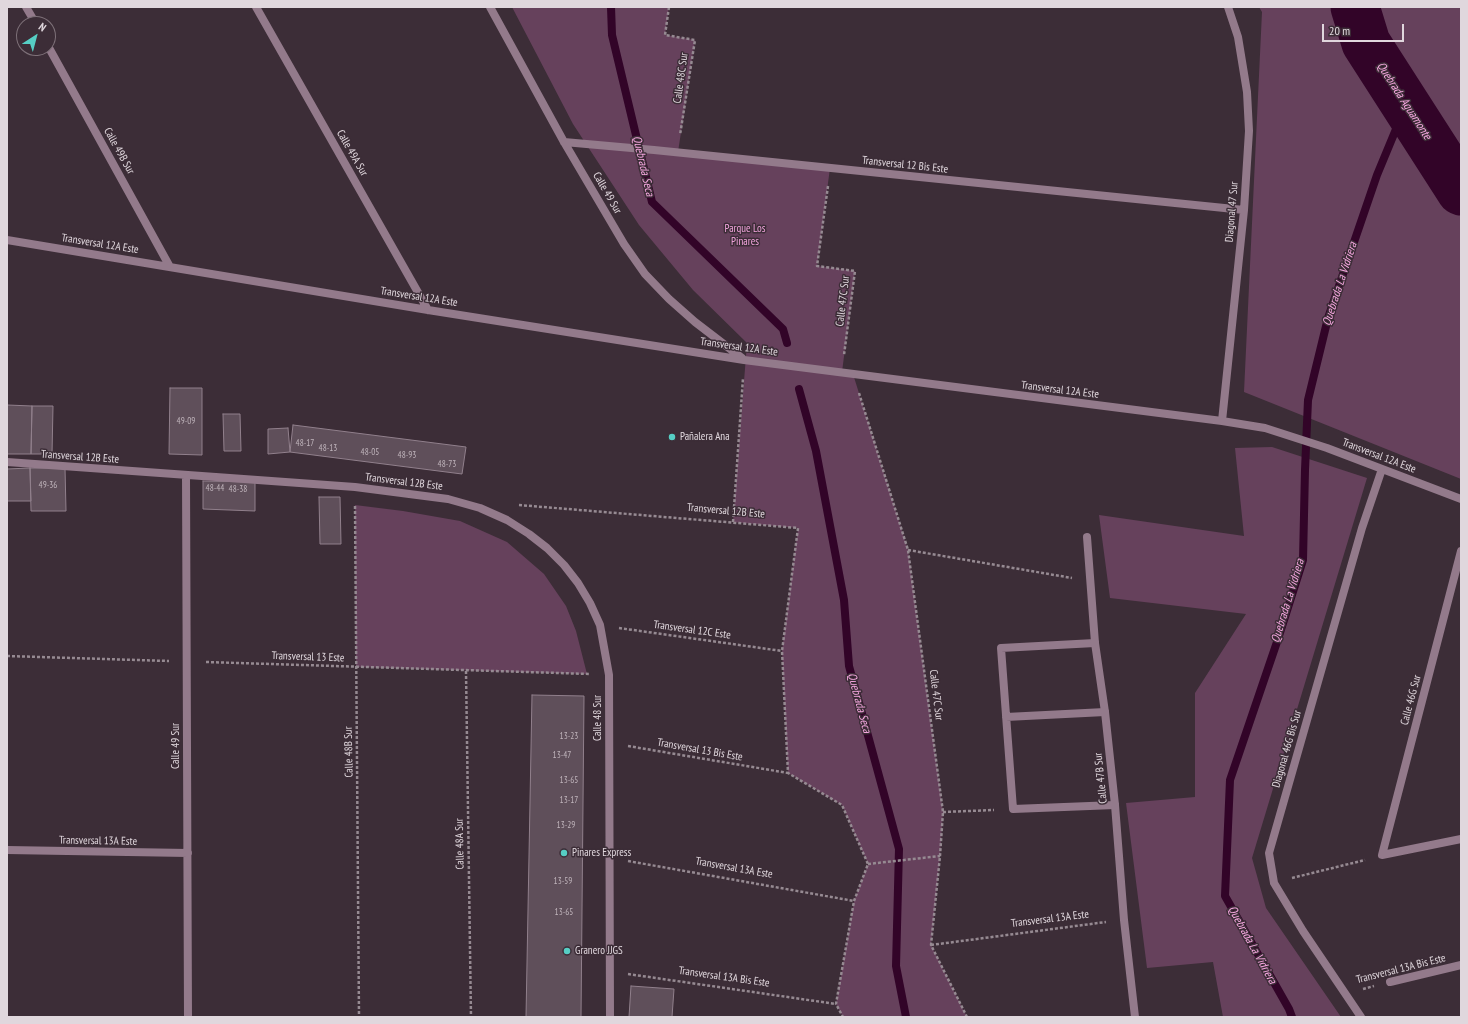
<!DOCTYPE html>
<meta charset="utf-8">
<style>
body{margin:0}
#map{position:relative;width:1468px;height:1024px;overflow:hidden;background:#3c2d37;font-family:"PT Sans Narrow",sans-serif}
canvas{display:block}
.frame{position:absolute;inset:0;border:8px solid #e0d7dd;pointer-events:none}
.north{position:absolute;left:16px;top:16px;width:40px;height:40px;box-sizing:border-box;background:#3c2d37;border:1px solid #7e7179;border-radius:50%;rotate:36deg;font-size:11px;font-weight:700;line-height:16px;text-align:center;color:#e0d7dd}
.north::after{content:'';display:block;margin:auto;width:14px;height:18px;background:#56cec4;clip-path:polygon(50% 0,100% 100%,50% 72%,0 100%)}
.scale{position:absolute;left:1322px;top:24px;width:82px;height:18px;box-sizing:border-box;border:2px solid #e0d7dd;border-top:0;padding-left:5px;font-size:12px;line-height:14px;white-space:nowrap;color:#e0d7dd;-webkit-text-stroke:3px #3c2d37;paint-order:stroke}
</style>
<div id="map">
<canvas width="1468" height="1024"></canvas>
<div class="frame"></div>
<div class="north">N</div>
<div class="scale">20 m</div>
</div>
<script>
const context = document.querySelector('canvas').getContext('2d');
context.lineJoin = 'round';
function paint(path, color) { context.fillStyle = color; context.fill(path, 'evenodd'); }
const toPath = rows => new Path2D(rows.map(r => 'M' + r).join(''));
function trace(path, color, width, dash) { context.strokeStyle = color; context.lineWidth = width; context.lineCap = dash ? 'butt' : 'round'; context.setLineDash(dash || []); context.stroke(path); }
function drawText(font, color, halo, rows, align = 'center') {
  context.font = font + ' "PT Sans Narrow",sans-serif'; context.lineWidth = 3; context.setLineDash([]); context.textBaseline = 'middle'; context.strokeStyle = halo; context.fillStyle = color; for (const [text, x, y, turn = 0] of rows) {
    context.save(); context.translate(x, y); context.rotate((+turn || 0) * Math.PI / 180); context.textAlign = isNaN(turn) ? turn : align; if (halo) context.strokeText(text, 0, 0); context.fillText(text, 0, 0); context.restore();
  }
}
const green = toPath([
 [512,7,669,7,665,35,695,40,678,152,830,168,817,266,855,271,842,372,853,374,908,550,943,812,940,856,931,945,967,1017,843,1017,836,1004,854,901,868,864,842,805,788,773,782,651,798,528,733,522,747,343,693,290,639,225,573,124],
 [1259,7,1461,7,1461,479,1244,392,1262,12],
 [1272,447,1367,478,1252,858,1266,908,1341,1017,1223,1017,1213,962,1147,968,1126,803,1195,797,1195,693,1246,614,1110,598,1099,515,1244,536,1235,448],
 [355,505,403,511,460,521,507,542,544,574,566,606,576,631,587,674,356,667]
]);
const stream = toPath([
 [611,7,612,35,652,202,783,329,787,343],
 [799,389,816,451,844,600,849,666,899,849,896,966,906,1017],
 [1292,1017,1289,1009,1225,896,1230,780,1278,639,1303,560,1305,470,1308,400,1328,318,1377,175,1406,105]
]);
const river = toPath([
 [1355,7,1366,43,1461,191]
]);
const building = toPath([
 [170,388,202,388,202,455,169,454,170,388],
 [7,405,32,406,31,454,7,454,7,405],
 [32,406,53,406,52,454,31,454,32,406],
 [223,414,240,414,241,451,224,451,223,414],
 [293,425,466,447,462,474,290,452,293,425],
 [288,428,290,452,268,454,268,429,288,428],
 [30,468,31,501,7,501,7,469,30,468],
 [30,468,65,468,66,511,31,511,30,468],
 [203,481,255,482,255,511,203,509,203,481],
 [319,497,340,497,341,544,320,544,319,497],
 [532,695,584,696,581,1017,526,1017,532,695],
 [631,986,674,989,672,1017,629,1017,631,986]
]);
const path = toPath([
 [669,7,665,35,695,40,680,135],
 [828,186,817,266,855,271,844,355],
 [859,393,908,550,943,812,940,856,931,945,967,1017],
 [519,505,798,528,782,651,788,773,842,805,868,864,854,901,836,1004,843,1017],
 [355,506,359,1017],
 [733,522,743,378],
 [908,550,1072,578],
 [619,628,782,651],
 [7,656,169,661],
 [206,662,590,674],
 [466,671,471,1017],
 [628,746,788,773],
 [943,812,994,810],
 [628,861,854,901],
 [868,864,940,856],
 [1292,878,1365,860],
 [931,945,1106,922],
 [628,974,836,1004],
 [1363,989,1374,986]
]);
const service = toPath([
 [1095,643,1001,648,1013,809,1115,805],
 [1006,717,1105,712]
]);
const minor = toPath([
 [26,7,36,24],
 [256,7,428,310],
 [490,7,564,142,624,244,645,274,669,299,695,322,742,358],
 [48,46,170,267],
 [564,142,654,150,1244,210],
 [7,240,428,310,744,360,1222,421,1265,428,1327,448,1461,499],
 [1222,421,1244,210,1249,131,1247,92,1238,37,1228,7],
 [7,462,355,487,448,499,480,508,507,520,529,534,547,548,564,565,578,583,590,603,600,625,609,675,610,1017],
 [186,475,188,1017],
 [1087,537,1095,643,1105,712,1115,805,1124,920,1135,1017],
 [1461,551,1382,855,1461,839],
 [7,850,188,853],
 [1390,982,1461,965],
 [1361,1017,1303,931,1274,883,1269,853,1362,528,1382,469]
]);
const markers = [
 [672,437,4,"#56cec4"],
 [564,853,4,"#56cec4"],
 [567,951,4,"#56cec4"]
];
const numberNames = [
 ["49-09",186,421],
 ["48-17",305,443],
 ["48-13",328,448],
 ["48-05",370,452],
 ["48-93",407,455],
 ["48-73",447,464],
 ["49-36",48,485],
 ["48-44",215,488],
 ["48-38",238,489],
 ["13-23",569,736],
 ["13-47",562,755],
 ["13-65",569,780],
 ["13-17",569,800],
 ["13-29",566,825],
 ["13-59",563,881],
 ["13-65",564,912]
];
const streetNames = [
 ["Calle 48C Sur",681,78,-82],
 ["Calle 49B Sur",119,151,61],
 ["Calle 49A Sur",352,153,60],
 ["Transversal 12 Bis Este",905,165,6],
 ["Calle 49 Sur",607,193,60],
 ["Diagonal 47 Sur",1232,212,-85],
 ["Transversal 12A Este",100,244,9],
 ["Transversal 12A Este",419,297,9],
 ["Calle 47C Sur",843,301,-83],
 ["Transversal 12A Este",739,347,8],
 ["Transversal 12A Este",1060,390,7],
 ["Transversal 12A Este",1379,456,21],
 ["Transversal 12B Este",80,457,4],
 ["Transversal 12B Este",404,482,7],
 ["Transversal 12B Este",726,511,5],
 ["Transversal 12C Este",692,630,8],
 ["Transversal 13 Este",308,657,2],
 ["Calle 47C Sur",936,695,83],
 ["Calle 46G Sur",1411,700,-75],
 ["Calle 48 Sur",598,718,-90],
 ["Calle 49 Sur",176,746,-90],
 ["Diagonal 46G Bis Sur",1287,749,-74],
 ["Transversal 13 Bis Este",700,750,10],
 ["Calle 48B Sur",349,752,-91],
 ["Calle 47B Sur",1101,778,-96],
 ["Transversal 13A Este",98,841,1],
 ["Calle 48A Sur",460,844,-91],
 ["Transversal 13A Este",734,868,10],
 ["Transversal 13A Este",1050,919,-7],
 ["Transversal 13A Bis Este",1401,969,-14],
 ["Transversal 13A Bis Este",724,977,8]
];
const parkNames = [
 ["Parque Los",745,229],
 ["Pinares",745,242]
];
const poiNames = [
 ["Pañalera Ana",680,437],
 ["Pinares Express",572,853],
 ["Granero JJGS",575,951]
];
const waterNames = [
 ["Quebrada Aguamonte",1404,101,57],
 ["Quebrada Seca",643,166,77],
 ["Quebrada La Vidriera",1340,284,-72],
 ["Quebrada La Vidriera",1288,601,-73],
 ["Quebrada Seca",859,703,75],
 ["Quebrada La Vidriera",1252,945,61]
];
paint(green, '#66415c');
trace(stream, '#320428', 8);
trace(river, '#320428', 49);
paint(building, '#5f4f5a');
trace(building, '#91808c', 1);
trace(path, '#968a92', 2.5, [3, 2]);
trace(service, '#937a8b', 8);
trace(minor, '#937a8b', 8);
for (const [x, y, r, color] of markers) { const dot = new Path2D(); dot.arc(x, y, r, 0, 2 * Math.PI); context.fillStyle = color; context.fill(dot); trace(dot, '#3c2d37', 1.5); }
drawText('9px', '#c0b5bc', null, numberNames);
drawText('11px', '#e0d7dd', '#3c2d37', streetNames);
drawText('11px', '#f3a4dd', '#3c2d37', parkNames);
drawText('11px', '#e0d7dd', '#3c2d37', poiNames, 'left');
drawText('italic 12px', '#f5a6df', '#3c2d37', waterNames);
</script>
